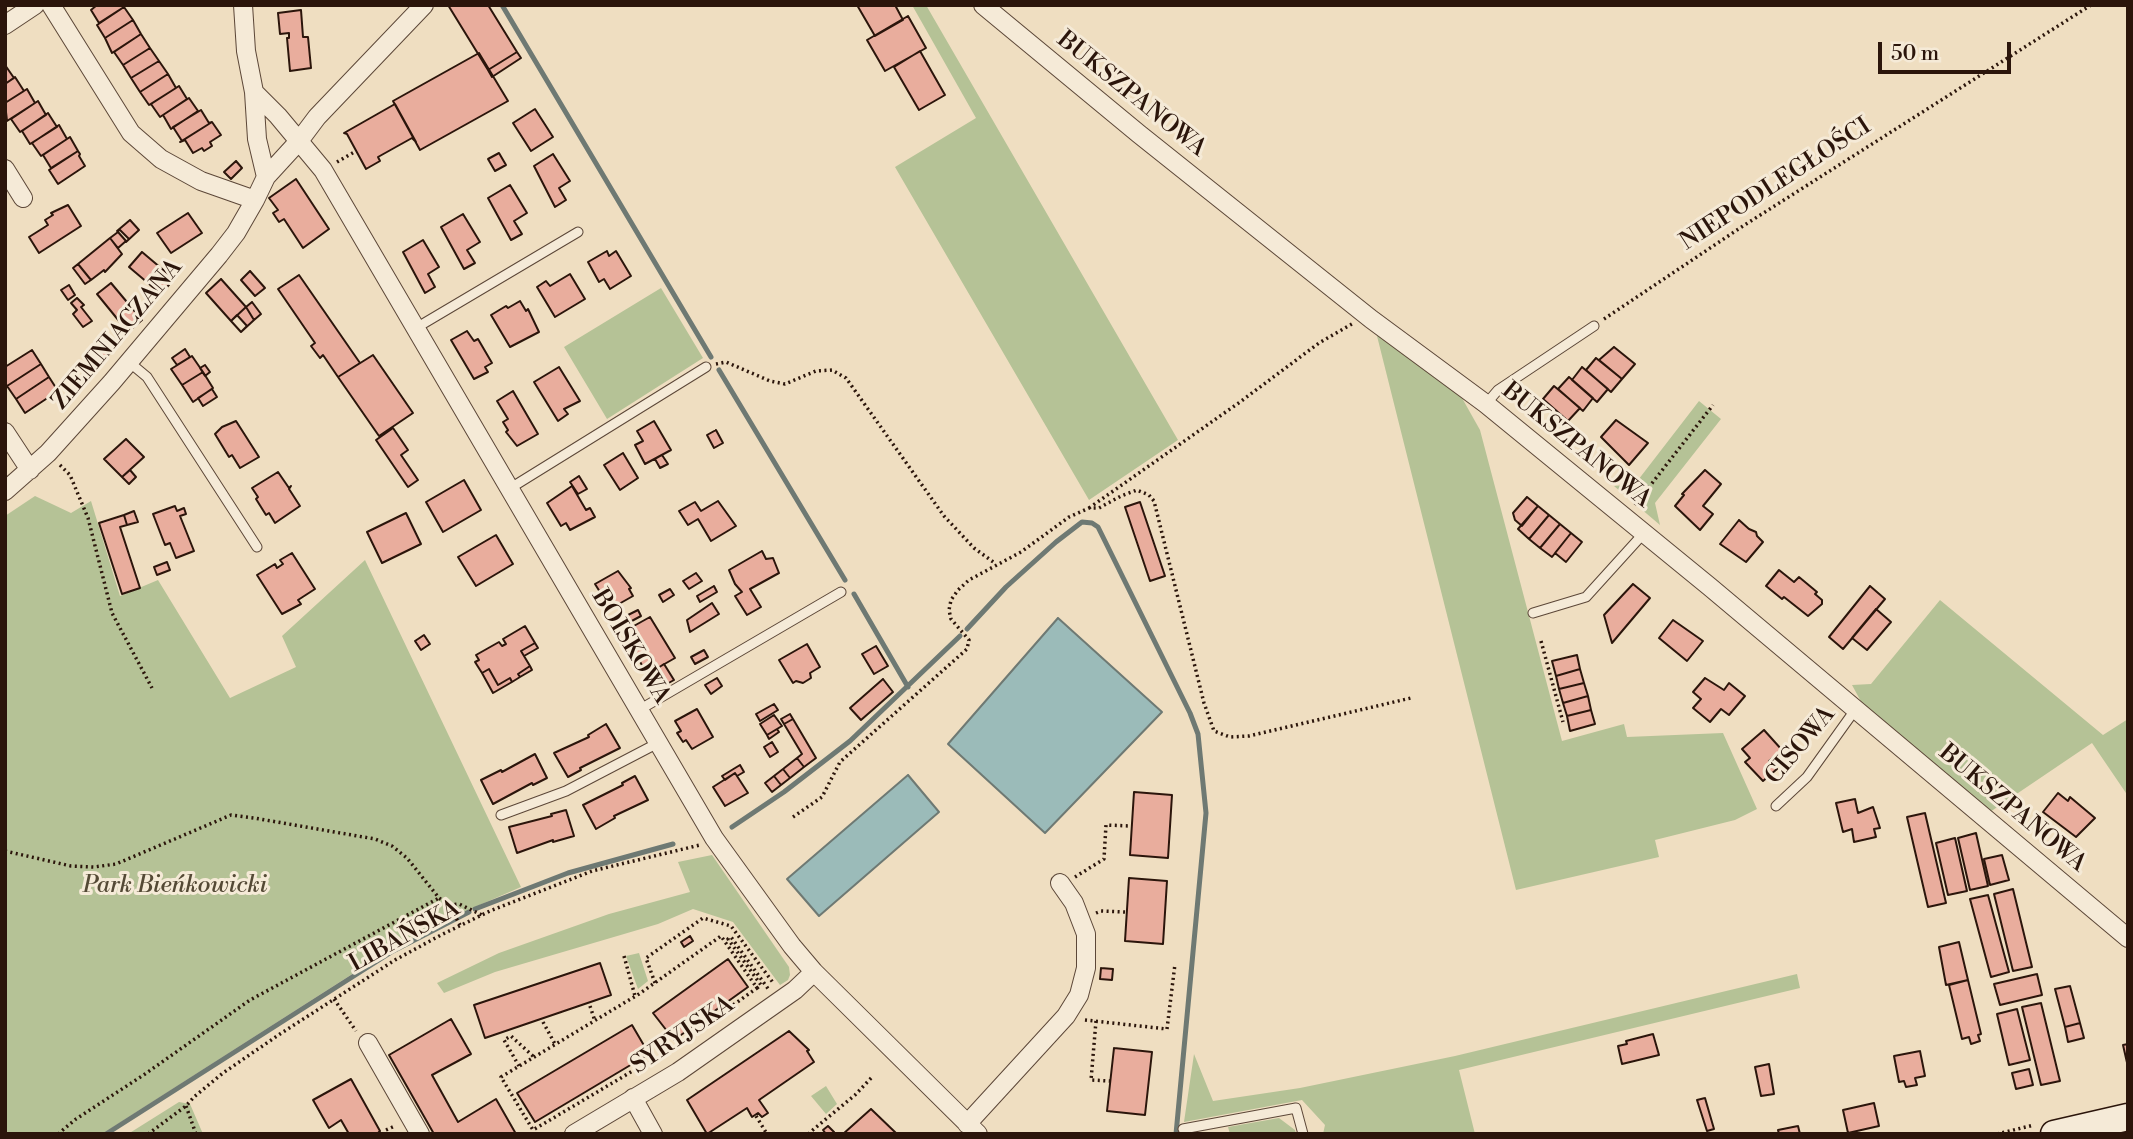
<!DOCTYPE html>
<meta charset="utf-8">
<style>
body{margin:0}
#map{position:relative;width:2133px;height:1139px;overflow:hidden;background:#efdec1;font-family:"Libre Bodoni",serif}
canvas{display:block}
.frame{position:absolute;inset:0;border:7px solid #2b150b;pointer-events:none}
.scale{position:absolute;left:1878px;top:42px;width:133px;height:32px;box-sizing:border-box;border:4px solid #2b150b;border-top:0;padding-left:9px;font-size:21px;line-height:24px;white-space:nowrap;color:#2b150b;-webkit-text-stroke:5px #f5ead7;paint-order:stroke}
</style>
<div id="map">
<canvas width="2133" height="1139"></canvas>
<div class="frame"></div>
<div class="scale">50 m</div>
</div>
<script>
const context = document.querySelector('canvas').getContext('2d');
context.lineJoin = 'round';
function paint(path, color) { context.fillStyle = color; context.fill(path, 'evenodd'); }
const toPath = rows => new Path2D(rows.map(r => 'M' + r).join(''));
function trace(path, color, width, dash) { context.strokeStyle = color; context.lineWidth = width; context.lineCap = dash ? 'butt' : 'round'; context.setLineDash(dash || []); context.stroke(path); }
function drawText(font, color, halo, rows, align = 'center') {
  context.font = font + ' "Libre Bodoni",serif'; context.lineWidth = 6; context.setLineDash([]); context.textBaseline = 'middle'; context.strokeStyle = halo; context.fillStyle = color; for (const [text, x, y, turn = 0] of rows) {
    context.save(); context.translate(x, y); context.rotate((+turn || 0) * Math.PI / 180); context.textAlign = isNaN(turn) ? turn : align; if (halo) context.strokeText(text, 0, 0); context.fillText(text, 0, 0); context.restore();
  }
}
const green = toPath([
 [912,5,926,5,1178,440,1089,500,895,167,976,118],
 [661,288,703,358,607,419,564,347],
 [1375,328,1462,398,1480,430,1562,741,1624,724,1627,737,1723,733,1757,809,1735,820,1655,840,1659,857,1516,890],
 [1699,401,1721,419,1655,503,1660,525,1614,486,1635,484],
 [35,496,71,513,91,501,120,596,158,580,230,698,296,667,282,636,365,560,521,887,475,907,393,948,102,1134,5,1134,5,516],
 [1940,600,2103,735,2128,719,2128,796,2092,743,1987,814,1864,707,1852,685,1871,684],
 [712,855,789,967,790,975,788,980,780,985,733,922,693,909,658,924,495,972,444,993,437,983,499,953,609,914,690,892,678,862],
 [639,953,648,981,638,989,626,956],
 [1797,974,1800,988,1459,1070,1475,1134,1323,1134,1325,1125,1302,1100,1184,1122,1194,1054,1213,1101,1300,1088,1455,1056],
 [826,1086,837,1104,826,1114,811,1096],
 [179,1102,190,1104,203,1134,128,1134],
 [1279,1118,1295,1130,1296,1134,1230,1134,1228,1127]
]);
const water = toPath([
 [1058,618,1162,712,1045,833,948,744,1058,618],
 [908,775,939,812,819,916,787,879,908,775]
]);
const stream = toPath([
 [502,5,711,357],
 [719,370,845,580],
 [854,594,908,687],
 [967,629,1006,587,1056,542,1082,522,1092,523,1098,527,1190,713,1198,734,1206,813,1176,1134],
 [732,827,784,792,850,741,960,636],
 [475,909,568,873,673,844],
 [106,1134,393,951,469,912]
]);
const building = toPath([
 [97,5,127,5,99,23,91,10,97,5],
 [448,5,488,5,517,52,488,70,448,5],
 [857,5,895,5,903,20,875,36,857,5],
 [124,7,133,20,105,38,97,25,124,7],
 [301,10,303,37,308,37,311,68,290,71,287,38,289,38,289,33,280,34,278,13,301,10],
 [908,16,926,48,885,71,867,40,908,16],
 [133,20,141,34,112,53,105,38,133,20],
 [141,34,150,48,123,65,114,52,141,34],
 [150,48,159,61,131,78,123,65,150,48],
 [920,51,945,95,919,110,894,67,920,51],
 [517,52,521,58,492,77,488,70,517,52],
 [479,53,508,101,420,150,393,101,479,53],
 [159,61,168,74,140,92,131,78,159,61],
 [5,65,14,78,5,84,5,65],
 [168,74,176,88,149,105,140,92,168,74],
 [15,77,24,91,5,103,5,84,15,77],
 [179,86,187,99,160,117,151,104,179,86],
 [27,89,35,103,7,121,5,103,27,89],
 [189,98,198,111,171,129,163,115,189,98],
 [38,101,46,115,20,132,11,119,38,101],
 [395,104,416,142,412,138,378,157,380,161,366,169,347,134,344,133,395,104],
 [535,109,553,137,531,151,513,123,535,109],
 [201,110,209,123,212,122,182,141,173,127,201,110],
 [48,113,57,127,30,144,22,131,48,113],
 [212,122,221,135,210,142,212,146,204,151,202,148,193,153,185,140,180,142,212,122],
 [59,125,67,139,41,156,32,143,59,125],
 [70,137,78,151,51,168,43,155,70,137],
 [78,151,80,154,79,156,85,166,58,184,49,170,78,151],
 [499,153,506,165,495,171,488,159,499,153],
 [553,154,570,181,559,188,566,200,555,207,534,166,553,154],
 [236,161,242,168,231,179,224,172,236,161],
 [296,179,329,229,303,248,284,219,279,222,273,213,278,210,269,198,296,179],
 [510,185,527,213,514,221,522,234,511,240,488,198,510,185],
 [68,205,81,226,39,253,29,237,48,225,45,220,53,215,51,213,68,205],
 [188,213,202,233,171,253,157,233,188,213],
 [463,214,480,242,467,250,475,263,464,269,441,227,463,214],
 [130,220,139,230,126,242,129,239,120,230,117,231,130,220],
 [118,232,126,241,118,248,110,238,118,232],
 [110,238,122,254,105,272,104,270,91,280,78,264,110,238],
 [423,240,439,267,428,274,435,287,425,293,403,252,423,240],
 [607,251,609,256,616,251,631,276,610,289,604,279,599,282,588,262,607,251],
 [142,252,174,279,161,294,129,267,142,252],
 [78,264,91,280,85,284,73,268,78,264],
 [250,271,265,288,255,296,241,280,250,271],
 [570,274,585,299,555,317,537,287,546,281,550,286,570,274],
 [299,275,360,363,338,377,323,355,320,358,311,346,315,343,278,289,299,275],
 [221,279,246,307,231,321,206,293,221,279],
 [111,283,142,320,128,332,97,294,111,283],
 [69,285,75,295,68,300,61,290,69,285],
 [77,298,84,305,81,307,92,321,83,327,73,314,77,310,71,303,77,298],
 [520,301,526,311,528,309,539,332,510,347,491,315,506,306,508,308,520,301],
 [252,302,261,314,254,320,246,307,252,302],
 [246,307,254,320,241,332,231,321,246,307],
 [237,315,247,326,241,332,231,321,237,315],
 [467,331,474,341,478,339,492,363,485,367,488,372,474,379,451,340,467,331],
 [110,337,118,345,104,359,96,350,110,337],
 [1614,347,1635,364,1622,379,1599,360,1614,347],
 [185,349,190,357,177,365,172,358,185,349],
 [32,350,41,364,7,386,5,383,5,367,32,350],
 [373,355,413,413,379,436,338,377,373,355],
 [192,356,203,372,182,385,171,369,192,356],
 [1596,358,1622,379,1611,392,1586,370,1596,358],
 [41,364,49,377,16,399,7,386,41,364],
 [205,365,210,372,205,376,200,368,205,365],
 [559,367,580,401,564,409,568,414,558,421,534,382,559,367],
 [1582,367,1608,389,1597,402,1572,380,1582,367],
 [203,372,213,388,193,402,182,385,203,372],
 [49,377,58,391,25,413,16,399,49,377],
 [1569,377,1593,398,1583,411,1558,389,1569,377],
 [1554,386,1580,408,1568,421,1543,399,1554,386],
 [212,389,217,397,203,406,198,398,212,389],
 [513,391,538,434,517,446,506,432,508,430,503,422,508,419,497,401,513,391],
 [1616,420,1648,443,1629,465,1601,437,1616,420],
 [236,421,259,457,240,468,232,455,229,457,215,434,222,427,236,421],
 [654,421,671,450,645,464,635,445,643,441,637,431,654,421],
 [393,428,408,450,401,455,418,480,408,487,376,440,393,428],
 [716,430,723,443,714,448,707,435,716,430],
 [126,439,144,457,122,477,104,459,126,439],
 [623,453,638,478,620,490,604,465,623,453],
 [662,455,668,464,660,468,655,459,662,455],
 [130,470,136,477,129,484,122,477,130,470],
 [1705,470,1721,484,1703,506,1713,514,1700,530,1675,506,1684,495,1682,494,1705,470],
 [278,472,289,488,291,486,289,489,300,506,275,523,269,513,266,515,256,499,258,497,252,488,278,472],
 [579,476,587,489,578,494,570,482,579,476],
 [464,480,481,510,443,532,426,502,464,480],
 [572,486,586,510,590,508,595,517,570,530,566,523,561,526,547,503,572,486],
 [1527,497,1538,506,1522,526,1515,520,1513,513,1527,497],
 [718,501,736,526,711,541,698,519,688,525,679,511,695,502,701,511,718,501],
 [1140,502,1165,576,1150,581,1125,507,1140,502],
 [175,506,177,511,184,508,186,514,180,516,194,551,176,558,170,543,165,545,153,514,175,506],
 [1538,506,1549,515,1529,539,1518,529,1538,506],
 [134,511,138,522,127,525,124,515,134,511],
 [406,513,421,544,382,563,367,532,406,513],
 [124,515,127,525,120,527,140,588,122,594,99,523,124,515],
 [1549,515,1560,524,1540,548,1529,539,1549,515],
 [1739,520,1749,529,1756,532,1757,536,1763,542,1746,562,1720,544,1739,520],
 [1560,524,1571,533,1552,557,1540,548,1560,524],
 [1571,533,1582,542,1566,562,1555,553,1571,533],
 [496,535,513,564,476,586,458,557,496,535],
 [762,551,766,559,773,558,779,573,750,589,761,607,747,615,735,596,742,592,735,584,729,570,762,551],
 [292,553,315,589,298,600,301,604,282,614,257,575,275,564,277,568,283,564,280,560,292,553],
 [167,562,170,570,157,575,154,567,167,562],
 [1779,570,1794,582,1799,577,1817,592,1815,594,1822,600,1822,604,1808,616,1784,597,1782,599,1766,586,1779,570],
 [618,571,631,588,629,589,633,596,610,609,605,601,601,603,596,595,600,592,595,584,618,571],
 [696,573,702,581,689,589,683,581,696,573],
 [1633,584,1650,598,1612,643,1604,615,1633,584],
 [714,586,717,592,700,602,697,596,714,586],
 [1870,586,1885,599,1843,649,1829,637,1870,586],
 [670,589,674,595,663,602,659,595,670,589],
 [712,603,719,614,690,632,687,620,712,603],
 [1876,609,1891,622,1867,650,1852,638,1876,609],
 [638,610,641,616,628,623,624,617,638,610],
 [650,617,675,658,647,674,623,632,650,617],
 [1673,620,1703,641,1687,661,1659,638,1673,620],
 [525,626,535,643,521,651,530,666,518,674,520,677,512,682,510,678,498,685,489,669,482,673,475,662,479,660,476,655,499,642,502,646,506,644,503,639,525,626],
 [424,635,430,644,421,650,415,641,424,635],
 [535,643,538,648,524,656,521,651,535,643],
 [807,644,820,667,810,673,811,678,803,683,796,681,793,683,779,660,807,644],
 [876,646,888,666,874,674,862,654,876,646],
 [704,650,708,657,695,664,691,657,704,650],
 [1577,655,1580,669,1556,676,1552,661,1577,655],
 [664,664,674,680,665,685,655,670,664,664],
 [530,666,532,670,520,677,518,674,530,666],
 [489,669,498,685,510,678,512,682,493,693,482,673,489,669],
 [1580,669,1584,683,1559,689,1556,676,1580,669],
 [717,678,722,686,711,694,705,685,717,678],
 [1705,678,1724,690,1729,683,1745,696,1729,715,1721,709,1710,722,1693,708,1701,699,1693,692,1705,678],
 [883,679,893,692,861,720,850,708,883,679],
 [1584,683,1588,696,1563,703,1559,689,1584,683],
 [1588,696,1591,710,1567,716,1563,703,1588,696],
 [774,704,778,710,760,721,756,714,774,704],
 [697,709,713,737,692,749,686,740,683,742,677,733,681,731,675,721,697,709],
 [1591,710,1595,724,1570,731,1567,716,1591,710],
 [790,714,793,719,784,724,781,719,790,714],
 [774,715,782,726,767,735,760,724,774,715],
 [793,719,816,758,804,767,797,758,802,754,784,724,793,719],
 [606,724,620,748,580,768,581,770,568,777,554,753,589,737,588,735,606,724],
 [777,729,779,732,769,739,767,735,777,729],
 [1764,730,1782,750,1769,761,1777,769,1763,781,1745,762,1750,758,1742,749,1764,730],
 [772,742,778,752,770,757,764,747,772,742],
 [535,754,547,778,533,785,532,783,493,804,481,780,501,770,502,772,535,754],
 [797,758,804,767,790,778,783,769,797,758],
 [740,765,744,772,737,776,735,773,725,780,722,776,740,765],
 [783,769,790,778,781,785,774,776,783,769],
 [735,773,748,793,725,806,713,787,735,773],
 [635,776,648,800,614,816,615,818,596,829,583,805,623,785,622,783,635,776],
 [774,776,781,785,772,792,765,783,774,776],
 [1134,792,1172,795,1168,858,1130,855,1134,792],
 [2058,793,2068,801,2070,797,2095,818,2076,837,2043,812,2058,793],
 [1855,799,1858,813,1873,807,1880,828,1874,829,1876,837,1854,842,1852,829,1843,832,1836,803,1855,799],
 [566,810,574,836,553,842,553,840,517,853,509,827,552,816,551,814,566,810],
 [1925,813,1946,903,1928,907,1907,817,1925,813],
 [1976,833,1988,886,1970,890,1958,838,1976,833],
 [1955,838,1967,891,1948,895,1936,843,1955,838],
 [2002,855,2009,880,1990,885,1984,859,2002,855],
 [1129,878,1167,881,1163,944,1125,941,1129,878],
 [2013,889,2032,967,2013,971,1994,894,2013,889],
 [1988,895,2009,972,1991,977,1970,899,1988,895],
 [690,936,693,941,684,947,681,942,690,936],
 [1959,942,1968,980,1946,985,1939,947,1959,942],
 [728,959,748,987,674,1040,653,1013,728,959],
 [600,963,611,995,485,1038,474,1005,600,963],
 [1101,968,1113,969,1112,980,1100,979,1101,968],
 [2037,974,2042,995,2000,1005,1994,984,2037,974],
 [1968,980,1981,1034,1978,1035,1980,1041,1971,1044,1969,1037,1962,1039,1949,985,1968,980],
 [2070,986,2080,1023,2065,1027,2055,989,2070,986],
 [2041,1003,2060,1081,2041,1085,2022,1007,2041,1003],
 [2017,1009,2030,1060,2009,1065,1997,1014,2017,1009],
 [451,1019,471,1054,432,1075,458,1122,496,1099,516,1134,434,1134,389,1055,451,1019],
 [2080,1023,2084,1038,2068,1042,2065,1027,2080,1023],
 [632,1025,649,1054,535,1122,517,1093,632,1025],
 [789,1031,809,1050,807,1051,814,1062,759,1100,768,1113,762,1117,758,1113,752,1117,747,1108,707,1134,687,1100,789,1031],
 [1653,1034,1659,1055,1622,1064,1618,1046,1627,1044,1626,1041,1653,1034],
 [2128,1044,2128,1067,2123,1045,2128,1044],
 [1114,1048,1152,1052,1145,1115,1107,1111,1114,1048],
 [1920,1051,1925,1076,1915,1078,1917,1085,1906,1087,1904,1081,1899,1082,1894,1056,1920,1051],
 [1769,1064,1774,1094,1761,1096,1755,1067,1769,1064],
 [2029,1069,2033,1085,2016,1089,2012,1073,2029,1069],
 [351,1079,380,1131,377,1134,349,1134,341,1120,329,1128,313,1100,351,1079],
 [1705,1098,1714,1129,1707,1131,1697,1100,1705,1098],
 [1874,1103,1879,1126,1848,1133,1843,1110,1874,1103],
 [871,1109,897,1134,843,1134,871,1109],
 [828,1126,834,1132,835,1134,826,1134,823,1130,828,1126],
 [1798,1126,1800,1134,1779,1134,1778,1130,1798,1126]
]);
const path = toPath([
 [337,162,356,151],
 [1604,319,1743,226,2091,5],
 [716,364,726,362,770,381,785,384,816,371,832,370,846,378,944,516,974,548,996,564],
 [60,465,70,475,88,518,112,613,152,688],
 [1635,505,1713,405],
 [1089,508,1240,402,1319,343,1352,324],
 [1541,641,1563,722],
 [793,817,822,797,840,762,967,649,969,640,951,619,949,610,951,600,958,590,969,580,1021,552,1069,517,1089,508,1099,508,1121,496,1137,490,1149,495,1154,501,1204,703,1214,731,1230,737,1249,736,1411,698],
 [5,851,71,866,94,867,116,864,231,815,254,818,375,839,392,846,407,858,439,898,449,905,460,925],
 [1075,877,1104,859,1106,825,1130,826],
 [449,905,459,904,482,915],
 [1096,913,1101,911,1125,912],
 [624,956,635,996],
 [655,983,646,958,703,918,731,926,774,984],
 [757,988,761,985,728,939,731,937,769,990],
 [334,999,356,1031],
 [590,1006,595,1021],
 [1085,1020,1167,1029,1175,964],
 [1096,1021,1091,1080,1110,1081],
 [543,1022,555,1044],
 [519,1066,504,1040,511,1036,534,1057],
 [636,1069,533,1130,501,1077,639,994,721,936,757,988,687,1038],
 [186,1106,196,1134],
 [756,1116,767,1134],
 [386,1130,395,1126],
 [58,1134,76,1119,145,1074,250,1000,439,898],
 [148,1134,186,1106,194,1097,223,1073,280,1034,395,960,441,935,490,911,592,871,700,845],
 [808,1134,855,1095,873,1076],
 [1997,1134,2034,1125]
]);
const lane = toPath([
 [416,328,578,232],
 [129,362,147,377,257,547],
 [1486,404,1498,390,1594,326],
 [509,489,706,367],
 [1533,613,1586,597,1644,533],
 [639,710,841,592],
 [1776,806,1807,777,1855,710],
 [501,815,566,791,658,743],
 [1183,1129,1296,1108,1303,1134]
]);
const street = toPath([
 [51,5,131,133,161,159,201,181,255,200],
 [983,5,1139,134,1371,319,1486,404,1710,587,2128,938],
 [5,25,35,5],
 [254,92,278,116,323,170,714,838,792,946,814,972,978,1134],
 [5,169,23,198],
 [266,177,299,141,317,117,424,5],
 [5,432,30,470],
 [5,491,48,453,112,382,219,255,236,233,255,200,266,177,257,139,254,92,246,51,243,5],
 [368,1043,420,1134],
 [633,1098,653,1134],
 [967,1124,1066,1016,1079,995,1086,968,1086,934,1074,903,1060,883],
 [574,1134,678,1072,795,990,814,972]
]);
const secondary = toPath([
 [2054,1134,2128,1117]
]);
const streetNames = [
 ["BUKSZPANOWA",1131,95,39],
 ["NIEPODLEGŁOŚCI",1776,185,-33],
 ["ZIEMNIACZANA",118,335,-50],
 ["BUKSZPANOWA",1576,446,39],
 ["BOISKOWA",630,647,59],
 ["CISOWA",1801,746,-50],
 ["BUKSZPANOWA",2012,809,40],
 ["LIBAŃSKA",405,937,-29],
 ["SYRYJSKA",683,1036,-34]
];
const parkNames = [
 ["Park Bieńkowicki",175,886]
];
paint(green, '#b5c296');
paint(water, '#9bbbb9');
trace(water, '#6e7973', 2);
trace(stream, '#6e7973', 5);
paint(building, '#e9ad9d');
trace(building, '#2b150b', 2);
trace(lane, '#5c4738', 11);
trace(street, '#5c4738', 20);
trace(secondary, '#2b150b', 29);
trace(path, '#2b150b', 3.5, [2, 3.5]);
trace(lane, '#f5ead7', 9);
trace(street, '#f5ead7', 18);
trace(secondary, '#f5ead7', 26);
drawText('24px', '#2b150b', '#f5ead7', streetNames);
drawText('italic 24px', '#544935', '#f5ead7', parkNames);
</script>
